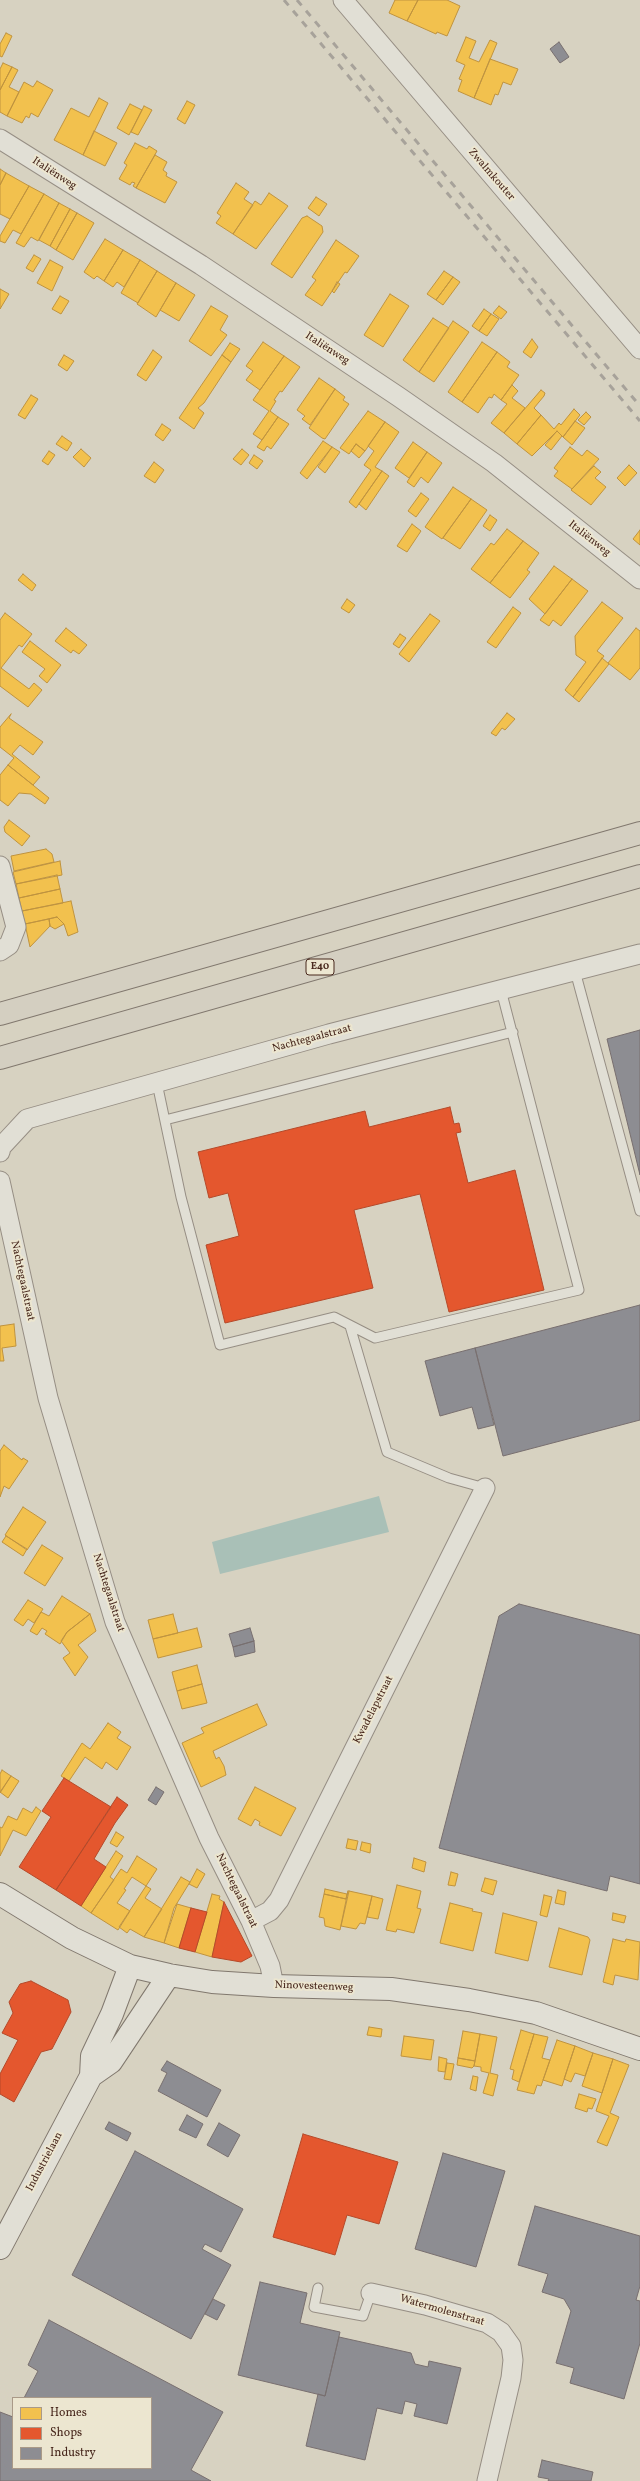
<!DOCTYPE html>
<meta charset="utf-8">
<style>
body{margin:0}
#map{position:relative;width:640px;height:2481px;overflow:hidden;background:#d7d2c1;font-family:Vollkorn,serif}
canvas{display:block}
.legend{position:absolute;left:12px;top:2397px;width:140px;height:72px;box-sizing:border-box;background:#ece6d0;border:1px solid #aa9a88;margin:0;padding:5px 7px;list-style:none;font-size:12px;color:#48281d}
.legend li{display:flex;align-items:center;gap:8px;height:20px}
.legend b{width:20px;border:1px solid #aa9a88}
</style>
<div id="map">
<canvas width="640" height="2481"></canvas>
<ul class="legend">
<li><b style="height:11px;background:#f2c14e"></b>Homes</li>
<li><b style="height:11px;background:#e4572e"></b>Shops</li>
<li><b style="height:11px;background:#8d8d92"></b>Industry</li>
</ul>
</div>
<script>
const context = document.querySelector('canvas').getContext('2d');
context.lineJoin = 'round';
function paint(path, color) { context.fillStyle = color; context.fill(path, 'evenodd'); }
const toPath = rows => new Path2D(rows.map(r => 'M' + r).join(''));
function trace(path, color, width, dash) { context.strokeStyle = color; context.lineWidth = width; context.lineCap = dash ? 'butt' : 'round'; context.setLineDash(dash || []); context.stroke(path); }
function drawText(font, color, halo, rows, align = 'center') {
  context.font = font + ' Vollkorn,serif'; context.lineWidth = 4; context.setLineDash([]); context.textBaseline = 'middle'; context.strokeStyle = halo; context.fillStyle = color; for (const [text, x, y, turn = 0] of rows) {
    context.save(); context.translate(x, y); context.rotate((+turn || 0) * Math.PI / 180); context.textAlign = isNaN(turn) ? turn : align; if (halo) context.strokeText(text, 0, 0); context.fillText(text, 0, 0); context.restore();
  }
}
const water = toPath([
 [379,1496,389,1532,220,1574,212,1542]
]);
const homes = toPath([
 [395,0,418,0,407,21,389,13,395,0],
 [418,0,447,0,460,6,447,36,437,32,436,34,407,21,418,0],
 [6,33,12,36,2,57,0,56,0,44,6,33],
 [466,37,476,41,469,58,479,62,490,40,497,43,474,98,458,91,462,80,459,79,465,65,456,61,466,37],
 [490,59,518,69,511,85,503,82,498,95,495,94,491,105,474,98,490,59],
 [3,63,12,67,0,90,0,69,3,63],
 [12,67,18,70,9,87,19,92,7,116,0,112,0,90,12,67],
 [37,81,53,90,38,117,31,113,29,118,26,116,22,123,7,116,24,82,33,87,37,81],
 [99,98,108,103,83,155,54,140,71,108,89,117,99,98],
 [187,101,195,105,185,124,177,119,187,101],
 [130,104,142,110,129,135,117,128,130,104],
 [144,106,152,110,138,135,131,132,144,106],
 [94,131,117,143,105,166,83,155,94,131],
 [135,143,147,149,149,146,157,151,136,188,133,186,135,183,132,182,130,185,119,179,127,165,124,163,135,143],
 [155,155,167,162,163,170,167,173,166,176,177,182,165,203,136,188,155,155],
 [0,169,6,173,0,185,0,169],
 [6,173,29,186,10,219,0,214,0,185,6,173],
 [236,183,249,192,244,199,253,205,233,234,216,223,221,216,217,213,236,183],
 [29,186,44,194,21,234,13,230,5,243,0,241,0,236,29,186],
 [269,193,288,206,256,249,233,234,255,201,261,205,269,193],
 [44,194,59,203,38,241,31,237,24,247,16,243,44,194],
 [316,197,327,204,319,216,308,208,316,197],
 [59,203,70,209,50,246,39,240,59,203],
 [70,209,77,213,56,250,50,246,70,209],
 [77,213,94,223,73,260,56,250,77,213],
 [307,216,322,226,323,232,292,278,271,264,302,218,307,216],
 [105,239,123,250,104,281,97,276,94,279,84,272,105,239],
 [336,240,359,256,347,273,345,272,322,306,305,295,316,280,312,277,336,240],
 [123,250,140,260,124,287,117,282,113,287,104,281,123,250],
 [34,255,41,259,33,272,26,268,34,255],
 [50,260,63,267,52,291,37,283,50,260],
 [140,260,157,271,138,303,121,293,140,260],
 [157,271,176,283,156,317,137,304,157,271],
 [444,271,453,277,436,300,427,294,444,271],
 [453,277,460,282,443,305,436,300,453,277],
 [337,282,340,284,334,293,332,291,337,282],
 [176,283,195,295,179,321,160,310,176,283],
 [0,289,9,294,0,309,0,289],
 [390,294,409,306,383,347,364,335,390,294],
 [60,296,69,301,61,314,52,309,60,296],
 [211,306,228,316,220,330,227,335,211,356,189,341,211,306],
 [499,306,507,312,501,319,493,313,499,306],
 [484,309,491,314,479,331,472,326,484,309],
 [491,314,499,319,487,336,479,331,491,314],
 [433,318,449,328,419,372,403,360,433,318],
 [453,321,469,332,434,382,419,372,453,321],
 [532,339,538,347,531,358,523,352,532,339],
 [263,342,284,356,260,390,246,380,253,371,246,366,263,342],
 [482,342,497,352,462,402,448,392,482,342],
 [230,343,240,349,231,362,222,355,230,343],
 [153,350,162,357,146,381,137,375,153,350],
 [497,352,510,362,507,367,519,375,501,400,494,394,492,398,489,397,478,413,462,402,497,352],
 [64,355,74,361,67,371,58,365,64,355],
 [222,355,231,362,204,403,198,408,204,413,194,429,179,418,222,355],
 [284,356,300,367,282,392,280,391,274,400,276,401,270,411,278,417,262,440,253,434,269,411,253,400,284,356],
 [319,378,335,389,310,425,302,419,305,416,297,410,319,378],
 [512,385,518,391,512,398,525,408,504,433,491,423,507,404,501,400,512,385],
 [335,389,345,397,343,400,349,404,325,439,322,438,309,428,335,389],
 [541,390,545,393,544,396,534,408,541,415,517,444,504,433,541,390],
 [31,395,38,399,25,419,18,415,31,395],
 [574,409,580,415,563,437,557,431,532,456,517,444,541,415,554,429,559,423,561,425,574,409],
 [368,411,385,422,365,451,356,444,349,454,340,448,368,411],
 [586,412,591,417,584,425,578,420,586,412],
 [278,417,289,424,271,449,267,446,264,451,257,447,278,417],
 [575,421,585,428,572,445,563,437,575,421],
 [385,422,399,432,375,467,382,471,356,508,349,502,371,470,364,465,374,451,368,446,385,422],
 [162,424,171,430,163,441,155,435,162,424],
 [557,431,562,436,551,450,545,445,557,431],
 [62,436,72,443,67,451,56,444,62,436],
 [323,441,332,447,307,479,300,473,323,441],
 [413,442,427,452,409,478,395,468,413,442],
 [356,444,365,451,359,458,351,451,356,444],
 [332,447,340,452,325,473,318,467,332,447],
 [570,447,582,456,587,450,599,459,572,489,554,476,558,471,554,468,570,447],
 [81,449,91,458,84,467,73,457,81,449],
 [242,449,249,455,241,465,233,459,242,449],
 [49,451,55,455,48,465,42,461,49,451],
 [427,452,442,463,428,483,421,477,414,487,407,482,427,452],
 [254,455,263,461,257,469,249,463,254,455],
 [154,462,164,470,155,483,144,476,154,462],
 [629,465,637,473,625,486,617,478,629,465],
 [594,466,601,472,595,478,606,487,591,505,571,490,594,466],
 [382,471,389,476,366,510,359,504,382,471],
 [453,487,471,499,442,539,425,527,453,487],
 [421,493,429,499,416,517,408,511,421,493],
 [471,499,487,510,460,549,443,538,471,499],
 [490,515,497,520,490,531,483,526,490,515],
 [412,524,421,531,407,552,397,546,412,524],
 [507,529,523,541,490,583,471,569,491,543,494,545,507,529],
 [640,530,640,545,633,539,640,530],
 [523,541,539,553,527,570,530,572,510,598,490,583,523,541],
 [554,566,572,579,545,614,529,599,554,566],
 [23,574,36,585,32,591,18,580,23,574],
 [572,579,588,591,561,626,553,620,549,626,540,620,572,579],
 [347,599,355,605,349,613,341,608,347,599],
 [602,602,623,618,597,651,604,656,573,697,565,690,586,662,576,655,575,636,602,602],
 [513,607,521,613,496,648,487,642,513,607],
 [5,613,32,634,22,647,19,645,1,668,29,689,34,683,42,690,28,707,0,686,0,620,5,613],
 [430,614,440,621,409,662,399,654,430,614],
 [66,628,87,645,79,654,73,650,71,653,55,641,66,628],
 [636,628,640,631,640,668,630,680,608,663,636,628],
 [400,634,406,638,399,648,393,644,400,634],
 [30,641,61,665,47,683,39,676,45,669,22,652,30,641],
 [602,658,609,664,579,702,573,697,602,658],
 [507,713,515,719,505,730,502,728,496,736,491,733,507,713],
 [11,714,9,718,43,742,33,755,20,745,12,754,40,777,33,785,8,765,14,758,0,747,0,727,11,714],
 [8,765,49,798,45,804,31,794,19,793,8,806,0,800,0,775,8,765],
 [9,820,30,836,22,846,5,832,4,827,9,820],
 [46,849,52,854,54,862,14,871,11,856,46,849],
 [60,861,62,875,16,884,13,872,60,861],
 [57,875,60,889,19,898,16,884,57,875],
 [60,889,63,903,22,911,19,898,60,889],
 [71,901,78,932,68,936,64,924,57,917,25,924,22,911,71,901],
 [57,917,64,924,55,929,50,926,49,919,57,917],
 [49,919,50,926,30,947,25,924,49,919],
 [14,1324,16,1346,2,1348,4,1361,0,1361,0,1326,14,1324],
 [4,1445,22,1460,23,1458,28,1461,9,1489,4,1486,0,1497,0,1451,4,1445],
 [23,1507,46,1522,27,1550,5,1535,23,1507],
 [6,1536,27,1549,23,1556,2,1542,6,1536],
 [42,1545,63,1558,45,1586,24,1573,42,1545],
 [62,1596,90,1614,67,1632,60,1644,45,1634,47,1631,42,1628,37,1635,30,1631,41,1612,49,1616,62,1596],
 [28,1600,43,1609,34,1623,28,1619,23,1626,14,1620,28,1600],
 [90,1614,96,1631,78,1645,88,1657,75,1676,63,1658,70,1653,61,1641,67,1632,90,1614],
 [173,1614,178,1633,153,1639,148,1620,173,1614],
 [197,1628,202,1647,158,1658,153,1639,197,1628],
 [197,1665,202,1684,177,1691,172,1672,197,1665],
 [202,1684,207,1703,182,1709,177,1691,202,1684],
 [257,1704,267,1725,213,1751,216,1759,219,1757,224,1766,226,1775,201,1787,182,1743,204,1733,201,1728,257,1704],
 [108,1723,121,1732,117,1738,131,1747,117,1770,106,1762,102,1769,85,1757,69,1781,61,1776,82,1743,90,1749,108,1723],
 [2,1770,11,1776,0,1793,0,1774,2,1770],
 [11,1776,19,1781,8,1798,0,1792,11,1776],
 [255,1787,296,1808,281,1836,259,1825,260,1822,255,1819,251,1826,238,1819,255,1787],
 [36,1807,41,1811,26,1836,13,1830,0,1856,0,1827,2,1828,8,1816,17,1820,23,1808,32,1813,36,1807],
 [116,1832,124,1837,117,1847,110,1843,116,1832],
 [348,1839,358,1841,356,1850,346,1848,348,1839],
 [362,1842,371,1844,370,1853,360,1850,362,1842],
 [116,1851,123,1856,110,1877,114,1880,91,1913,81,1906,116,1851],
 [137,1856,157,1869,146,1886,132,1877,124,1889,126,1890,117,1903,130,1911,118,1930,91,1913,121,1869,127,1873,137,1856],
 [414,1858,426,1862,424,1872,412,1868,414,1858],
 [197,1869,205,1874,197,1888,189,1884,197,1869],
 [451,1872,458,1874,455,1886,448,1885,451,1872],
 [181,1877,190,1882,174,1908,164,1943,144,1937,181,1877],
 [485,1878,497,1881,493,1895,481,1891,485,1878],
 [397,1885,421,1891,417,1908,421,1909,414,1933,397,1929,396,1932,386,1930,397,1885],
 [146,1886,151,1889,145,1898,162,1909,144,1937,130,1929,127,1933,119,1927,146,1886],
 [325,1889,347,1894,346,1899,324,1894,325,1889],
 [558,1890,566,1892,564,1905,555,1903,558,1890],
 [348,1891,340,1930,325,1926,324,1918,319,1917,324,1894,346,1899,348,1891],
 [349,1891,372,1896,365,1924,360,1923,356,1929,341,1926,349,1891],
 [212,1894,220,1896,219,1899,224,1902,212,1957,195,1952,212,1894],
 [544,1895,552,1897,547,1917,540,1915,544,1895],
 [372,1896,383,1899,378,1919,367,1917,372,1896],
 [450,1903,473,1909,472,1911,482,1913,473,1951,440,1943,450,1903],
 [177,1904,191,1908,179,1948,164,1943,177,1904],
 [503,1913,537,1922,528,1961,495,1953,503,1913],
 [613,1913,626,1916,624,1923,612,1920,613,1913],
 [559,1928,588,1937,590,1940,582,1975,549,1967,559,1928],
 [613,1939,625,1942,626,1939,640,1942,638,1980,615,1975,613,1985,603,1982,613,1939],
 [369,2027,382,2029,381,2037,367,2035,369,2027],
 [521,2030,534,2034,519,2082,512,2079,514,2070,510,2069,521,2030],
 [463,2031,480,2034,475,2061,458,2058,463,2031],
 [480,2034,497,2037,490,2073,498,2075,493,2096,483,2093,489,2073,481,2071,481,2067,474,2066,480,2034],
 [534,2034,548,2037,542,2058,550,2060,541,2086,537,2085,534,2094,517,2090,534,2034],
 [404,2036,434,2040,431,2060,401,2056,404,2036],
 [557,2040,575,2046,562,2086,543,2080,557,2040],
 [575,2046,593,2053,585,2076,575,2073,571,2082,564,2079,575,2046],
 [593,2053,613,2059,602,2093,582,2086,593,2053],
 [439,2057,447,2059,445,2072,438,2071,439,2057],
 [458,2058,475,2061,474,2066,472,2068,457,2065,458,2058],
 [613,2059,629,2065,610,2113,619,2117,607,2146,597,2142,609,2116,596,2111,613,2059],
 [447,2063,454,2064,451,2080,444,2079,447,2063],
 [473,2076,478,2077,476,2091,470,2089,473,2076],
 [579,2094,596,2099,592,2109,588,2108,587,2112,575,2108,579,2094]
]);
const shops = toPath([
 [450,1107,454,1124,459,1123,461,1132,456,1133,468,1183,515,1170,544,1290,449,1312,420,1194,354,1210,373,1288,225,1323,206,1245,239,1236,228,1193,209,1198,198,1152,365,1111,369,1127,450,1107],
 [64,1778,111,1807,56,1890,19,1867,51,1817,42,1811,64,1778],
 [117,1797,128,1805,115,1823,94,1859,106,1867,81,1906,56,1890,117,1797],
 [224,1902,252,1956,241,1962,212,1957,224,1902],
 [191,1908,207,1912,195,1952,179,1948,191,1908],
 [31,1981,68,2000,71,2012,52,2049,41,2052,14,2102,0,2094,0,2074,18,2040,2,2033,13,2013,9,2002,20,1984,31,1981],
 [303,2134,398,2162,379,2224,347,2215,335,2255,273,2237,303,2134]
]);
const industry = toPath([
 [559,42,569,57,560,63,550,49,559,42],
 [640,1030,640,1175,607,1039,640,1030],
 [640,1305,640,1420,503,1456,475,1348,640,1305],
 [475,1348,494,1425,478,1429,472,1407,440,1416,425,1361,475,1348],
 [519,1604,640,1635,640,1884,610,1876,607,1891,439,1848,499,1616,519,1604],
 [250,1628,254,1641,233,1647,229,1634,250,1628],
 [254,1641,255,1652,235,1657,233,1647,254,1641],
 [156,1787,164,1792,156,1805,148,1800,156,1787],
 [167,2061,221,2090,207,2117,158,2091,167,2073,161,2070,167,2061],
 [187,2115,203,2124,196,2138,179,2130,187,2115],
 [109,2122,131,2133,127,2141,105,2129,109,2122],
 [219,2123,240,2135,228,2157,207,2145,219,2123],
 [135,2151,243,2209,221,2252,205,2244,202,2249,231,2265,191,2339,72,2275,135,2151],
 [443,2153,505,2171,476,2267,415,2249,443,2153],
 [535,2206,640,2236,640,2286,636,2300,640,2301,640,2343,624,2399,570,2383,574,2368,556,2363,571,2311,564,2299,542,2292,548,2274,518,2265,535,2206],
 [260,2282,307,2293,300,2323,340,2332,325,2396,238,2375,260,2282],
 [213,2299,225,2305,217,2320,205,2314,213,2299],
 [49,2320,223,2412,191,2470,211,2481,0,2481,0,2412,13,2417,13,2468,151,2468,151,2398,24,2398,38,2371,28,2365,49,2320],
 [339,2337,411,2353,415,2364,428,2367,429,2361,461,2368,447,2424,414,2416,417,2404,405,2401,402,2414,377,2408,365,2460,306,2446,318,2394,325,2396,339,2337],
 [542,2460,593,2472,591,2481,548,2481,549,2479,538,2477,542,2460]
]);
const lane = toPath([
 [575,971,640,1211],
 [157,1083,181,1197,220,1345,334,1317,375,1338,579,1290,501,990],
 [165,1120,513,1032],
 [350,1326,387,1452,449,1478,485,1488],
 [318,2288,314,2307,363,2316,371,2293]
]);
const street = toPath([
 [343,0,640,349],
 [0,139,201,265,399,397,494,463,640,579],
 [0,866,16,927,9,945,0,951],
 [0,1152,1,1147,27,1119,329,1034,640,954],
 [0,1181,48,1398,115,1622,209,1838,251,1921,270,1966,274,1986],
 [251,1921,270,1911,279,1900,485,1488],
 [371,2293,425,2305,487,2323,501,2332,511,2346,513,2360,511,2378,487,2481]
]);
const secondary = toPath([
 [0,1894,72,1938,130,1966,169,1975,212,1982,274,1986,391,1989,469,2000,536,2013,640,2049],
 [91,2076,111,2062,169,1975],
 [0,2248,91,2076,92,2056,112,2014,130,1966]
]);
const highway = toPath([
 [0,1014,640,833],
 [0,1058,640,876]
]);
const rail = toPath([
 [284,0,640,421],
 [297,0,640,406]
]);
const shields = [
 [320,967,28]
];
const shieldNames = [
 ["E40",320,967]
];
const streetNames = [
 ["Italiënweg",54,174,33],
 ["Zwalmkouter",491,175,49],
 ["Italiënweg",327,349,33],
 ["Italiënweg",589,539,38],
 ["Nachtegaalstraat",312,1039,-15],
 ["Nachtegaalstraat",22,1281,78],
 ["Nachtegaalstraat",108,1593,72],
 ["Kwadelapstraat",374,1710,-63],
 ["Nachtegaalstraat",236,1891,64],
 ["Ninovesteenweg",314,1987,2],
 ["Industrielaan",45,2162,-62],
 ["Watermolenstraat",442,2311,16]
];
paint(water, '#a9c0b7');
paint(homes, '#f2c14e');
trace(homes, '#bf933f', 1);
paint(shops, '#e4572e');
trace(shops, '#b54929', 1);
paint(industry, '#8d8d92');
trace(industry, '#786f6f', 1);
trace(lane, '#968e84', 11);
trace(street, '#968e84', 21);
trace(secondary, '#81786e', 24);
trace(highway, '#81786e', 24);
trace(lane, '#e1dfd5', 9);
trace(street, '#e1dfd5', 19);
trace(secondary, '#e1dfd5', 22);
trace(highway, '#d4cfc1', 22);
trace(rail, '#a7a29a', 3, [7, 7]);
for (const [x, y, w] of shields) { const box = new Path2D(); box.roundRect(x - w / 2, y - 8, w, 16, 3); context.fillStyle = '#ece6d0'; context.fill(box); trace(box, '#48281d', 1); }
drawText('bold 10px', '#48281d', null, shieldNames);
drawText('11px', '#48281d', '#ece6d0', streetNames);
</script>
